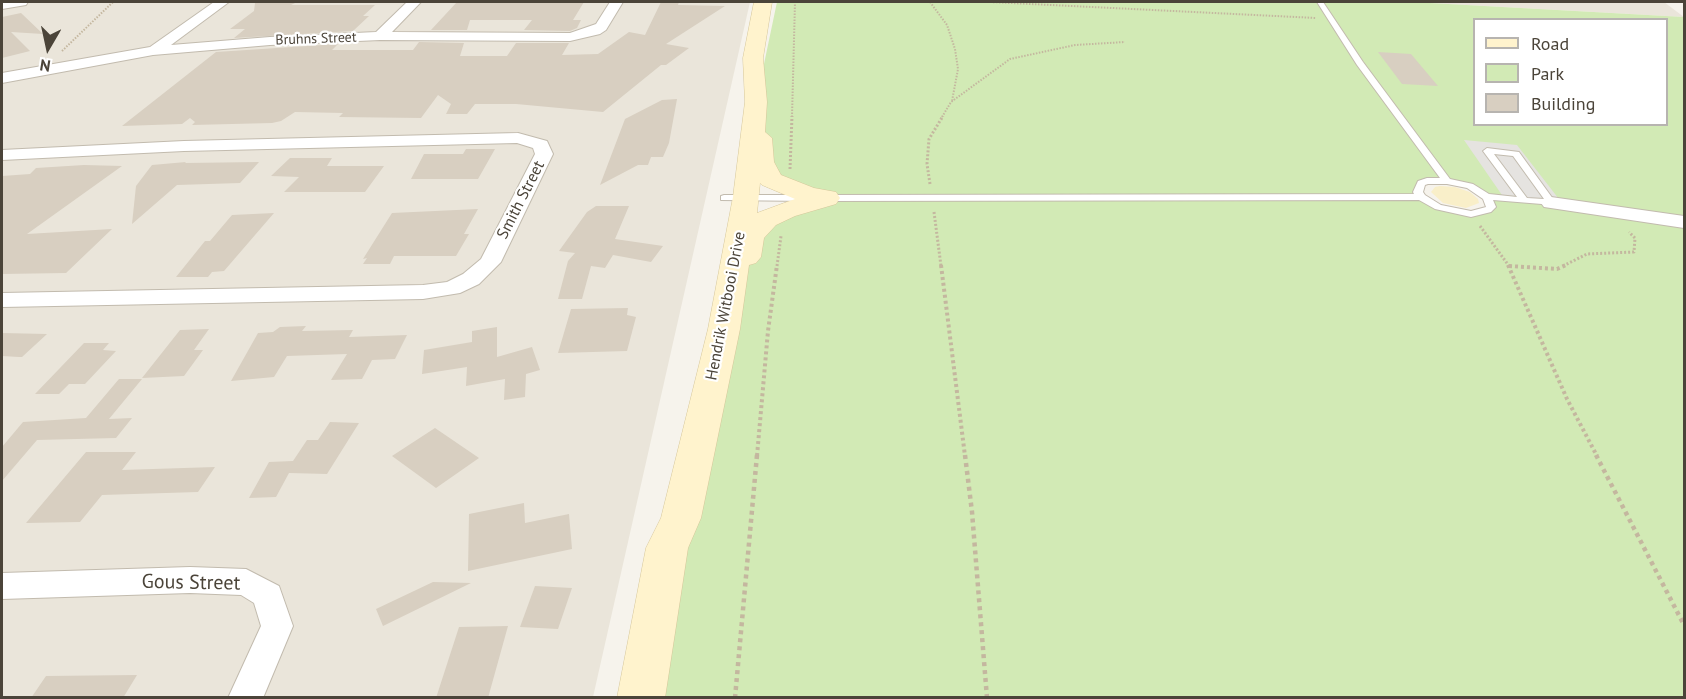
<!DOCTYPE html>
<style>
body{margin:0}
#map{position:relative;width:1686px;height:699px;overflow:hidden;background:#f6f3ec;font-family:"PT Sans",sans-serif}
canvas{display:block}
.frame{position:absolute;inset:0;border:3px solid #4b4439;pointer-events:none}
.legend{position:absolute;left:1473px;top:18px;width:195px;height:108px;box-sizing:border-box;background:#fff;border:2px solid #b7b4b0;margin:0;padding:8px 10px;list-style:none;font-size:18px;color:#4b4439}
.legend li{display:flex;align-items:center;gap:12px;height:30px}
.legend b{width:30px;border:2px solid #b7b4b0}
.north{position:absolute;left:18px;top:18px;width:60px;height:60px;-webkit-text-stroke:4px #fff;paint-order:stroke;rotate:189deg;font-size:16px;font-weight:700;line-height:24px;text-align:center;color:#4b4439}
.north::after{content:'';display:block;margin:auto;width:21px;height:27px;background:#4b4439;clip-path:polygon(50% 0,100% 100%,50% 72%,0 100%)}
</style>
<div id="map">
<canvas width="1686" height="699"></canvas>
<div class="frame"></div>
<ul class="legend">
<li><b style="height:8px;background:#fff3cd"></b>Road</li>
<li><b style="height:16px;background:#d2eab5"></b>Park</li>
<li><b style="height:16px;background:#d8cfc1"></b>Building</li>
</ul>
<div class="north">N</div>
</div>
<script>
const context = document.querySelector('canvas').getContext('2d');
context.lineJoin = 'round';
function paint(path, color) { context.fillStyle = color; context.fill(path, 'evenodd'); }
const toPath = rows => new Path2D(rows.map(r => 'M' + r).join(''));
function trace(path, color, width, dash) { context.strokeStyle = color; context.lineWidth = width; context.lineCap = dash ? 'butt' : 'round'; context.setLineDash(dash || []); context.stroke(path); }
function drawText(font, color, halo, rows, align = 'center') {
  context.font = font + ' "PT Sans",sans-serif'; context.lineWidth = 4.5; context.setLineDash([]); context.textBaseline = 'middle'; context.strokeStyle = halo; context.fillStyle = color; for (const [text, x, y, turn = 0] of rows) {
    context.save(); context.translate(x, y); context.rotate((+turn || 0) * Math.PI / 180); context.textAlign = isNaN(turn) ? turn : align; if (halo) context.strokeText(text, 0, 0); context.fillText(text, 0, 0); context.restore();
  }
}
const residential = toPath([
 [2,2,750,2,593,697,2,697],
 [1412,2,1664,2,1684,17]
]);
const green = toPath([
 [777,2,1412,2,1684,17,1684,697,641,698,750,236,826,198,771,180,756,102],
 [1474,20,1666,20,1666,124,1474,124],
 [1427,181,1470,186,1491,202,1488,210,1460,213,1421,197,1418,192]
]);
const sand = toPath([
 [1440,186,1455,187,1470,192,1478,199,1479,203,1466,208,1443,203,1431,192,1435,187]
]);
const parking = toPath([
 [1464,140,1517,145,1562,203,1504,198]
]);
const building = toPath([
 [457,2,584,2,573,20,581,20,577,28,570,31,524,30,532,20,470,20,467,30,431,30],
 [661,2,679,2,678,5,725,6,666,44,689,48,666,65,661,65,603,112,516,104,475,104,467,114,446,114,451,104,438,95,421,118,339,117,343,113,295,112,281,121,272,123,192,125,195,122,190,118,182,124,122,126,216,52,338,44,332,50,413,50,419,42,464,43,460,56,507,56,516,43,569,43,562,55,598,54,629,32,645,35],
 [255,3,295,3,291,5,375,5,363,16,369,16,353,31,234,38,245,29,230,29,254,11],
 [21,13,43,34,11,32,30,51,2,58,2,17],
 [1378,52,1411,54,1438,86,1402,84],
 [677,99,669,143,663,157,651,157,648,165,638,165,600,185,625,119,662,100],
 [466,149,495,149,478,179,411,179,424,154,463,154],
 [290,158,332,158,327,166,384,166,365,192,284,192,299,177,271,176],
 [186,162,185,163,259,162,240,183,177,185,132,224,136,186,152,165],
 [84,165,122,166,27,234,112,229,66,273,2,274,2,176,30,174,36,168],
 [596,206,629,206,615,239,663,246,651,262,613,255,605,268,591,266,582,299,558,299,568,261,575,253,559,251,587,212],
 [478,209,464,234,469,234,456,256,394,256,390,264,363,264,367,258,363,259,392,213],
 [274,213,224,271,212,272,208,277,176,277,205,241,210,241,232,215],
 [628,308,627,315,636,317,627,351,558,353,571,309],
 [306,326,302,331,353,330,349,337,407,335,395,359,372,360,362,379,331,380,347,354,287,356,274,377,231,381,258,333,273,332,280,327],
 [497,327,497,357,532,347,540,370,526,374,525,397,504,400,505,379,466,386,467,367,422,374,424,350,472,342,472,331],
 [209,329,194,350,203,350,184,376,142,378,180,330],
 [2,333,47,334,22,357,19,357,2,356],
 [84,343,109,343,103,350,116,351,85,384,69,384,59,394,35,394],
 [119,379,142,379,109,419,132,418,116,438,37,440,2,481,2,447,23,422,86,418],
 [330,422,359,423,327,474,289,473,276,497,249,498,269,462,293,461,307,440,318,440],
 [435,428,479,458,436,488,392,456],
 [86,452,136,452,122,470,215,467,198,492,102,495,80,522,26,523],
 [524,503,525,523,569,514,572,549,468,571,469,514],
 [433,582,471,583,383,626,376,609],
 [535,586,572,588,558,629,520,627],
 [508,626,488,698,436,698,459,627],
 [137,675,123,698,31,698,46,676]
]);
const pathFar3 = toPath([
 [930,2,947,25,955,49,958,69,952,101],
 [990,2,1316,18],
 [62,51,113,2],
 [792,117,795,2],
 [942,117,951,102,1010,59,1075,45,1125,42]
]);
const pathFar2 = toPath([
 [790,169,792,116],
 [930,184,927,164,929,139,943,116],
 [934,212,941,266],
 [1480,226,1509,266],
 [777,266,781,236],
 [1509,266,1511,266],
 [1563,266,1587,254,1634,252,1635,238,1629,232]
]);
const pathFar1 = toPath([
 [941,265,965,456],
 [1508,265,1567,399,1597,456],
 [1509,266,1557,269,1566,265],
 [757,456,768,331,777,265]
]);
const path = toPath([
 [965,455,972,512,987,698],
 [1596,455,1684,625],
 [735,698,757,455]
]);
const service = toPath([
 [1317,2,1323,2,1363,62,1450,179,1473,184,1489,194,1517,197,1483,151,1487,148,1519,152,1556,203,1554,205,1493,200,1496,207,1491,212,1471,217,1435,209,1419,200,825,201,820,198,825,195,1414,194,1413,192,1418,181,1427,178,1440,178,1357,65,1317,2],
 [1494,154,1513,156,1544,199,1527,198,1494,154],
 [1428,184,1447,184,1467,188,1483,199,1486,207,1471,211,1441,205,1425,195,1423,192,1425,185,1428,184],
 [724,195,808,195,813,198,808,201,721,200,721,196,724,195]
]);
const minor = toPath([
 [2,2,28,2,26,5,2,9,2,2],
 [214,2,229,2,171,45,270,37,376,32,407,2,421,2,392,32,570,33,596,24,610,2,623,2,606,30,600,34,570,41,380,40,270,45,153,55,2,83,2,73,150,47,214,2],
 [518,133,547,141,553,154,501,262,479,284,460,293,423,299,2,307,2,293,423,285,447,282,463,274,481,259,535,154,533,148,517,143,184,151,2,160,2,150,184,141,518,133],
 [1551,197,1684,216,1684,228,1544,207,1541,203,1544,199,1551,197],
 [190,567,246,569,279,586,293,626,263,698,228,698,261,626,254,603,241,595,190,593,2,599,2,573,190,567]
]);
const secondary = toPath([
 [754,2,772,2,763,58,767,102,765,132,772,138,774,162,781,175,814,188,836,192,840,198,836,204,795,216,776,225,764,238,761,257,756,263,749,265,740,329,701,518,688,548,665,698,617,698,646,548,661,518,708,329,733,197,745,102,743,58,754,2],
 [760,183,762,185,795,199,757,213,760,183]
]);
const farStreetnames = [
 ["Bruhns Street",316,39,-2]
];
const streetNames = [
 ["Smith Street",521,200,-63],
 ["Hendrik Witbooi Drive",726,306,-79]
];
const nearStreetnames = [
 ["Gous Street",191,583,1]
];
paint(residential, '#eae5da');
paint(green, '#d2eab5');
paint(sand, '#f9efc9');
paint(parking, '#e5e3e0');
paint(building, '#d8cfc1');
trace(service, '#c2bbae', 2);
trace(minor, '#c2bbae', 2);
trace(secondary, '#d6c79b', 1);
trace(pathFar3, '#c4b79f', 2, [1.5, 1.5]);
trace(pathFar2, '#c4b79f', 3, [2, 2]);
trace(pathFar1, '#c4b79f', 4, [3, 3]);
trace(path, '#c4b79f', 4.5, [4, 4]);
paint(service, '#fff');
paint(minor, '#fff');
paint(secondary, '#fff3cd');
drawText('14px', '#4b4439', '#fff', farStreetnames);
drawText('16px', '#4b4439', '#fff', streetNames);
drawText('20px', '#4b4439', '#fff', nearStreetnames);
</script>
